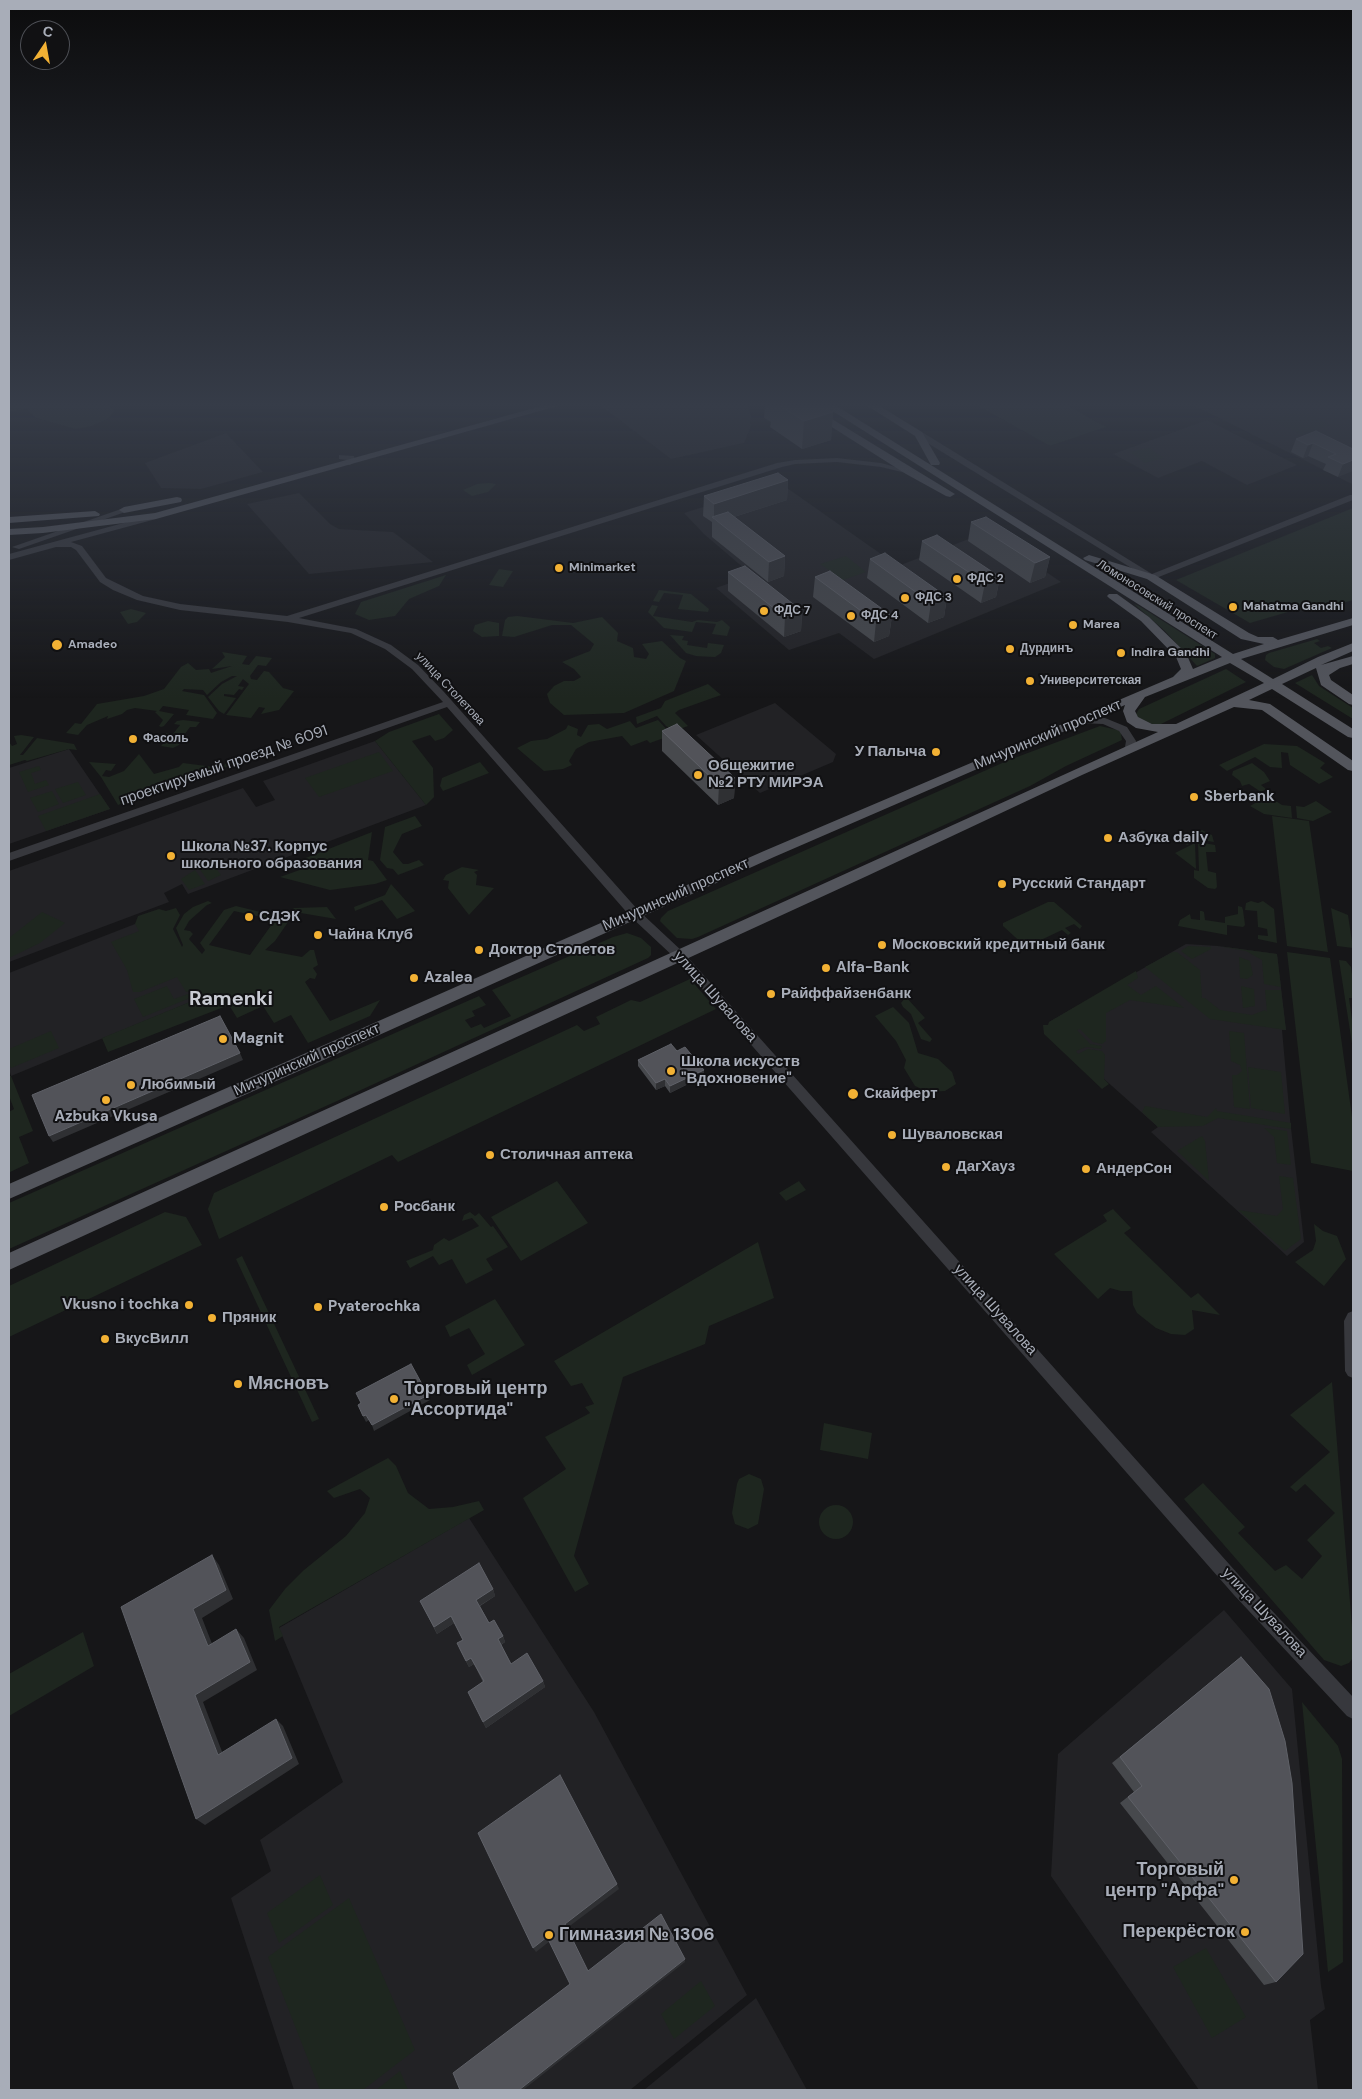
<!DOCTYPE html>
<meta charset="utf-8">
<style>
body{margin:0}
#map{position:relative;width:1362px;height:2099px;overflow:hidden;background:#161618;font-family:"DM Sans",sans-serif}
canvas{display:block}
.frame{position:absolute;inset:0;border:10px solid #a8adb8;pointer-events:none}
.north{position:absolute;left:20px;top:20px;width:50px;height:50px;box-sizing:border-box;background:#111113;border:1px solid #4d4f55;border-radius:50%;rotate:12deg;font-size:14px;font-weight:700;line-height:20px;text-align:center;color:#a8adb8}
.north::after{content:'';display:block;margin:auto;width:18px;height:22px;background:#f2b134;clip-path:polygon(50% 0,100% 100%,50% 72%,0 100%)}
</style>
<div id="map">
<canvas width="1362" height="2099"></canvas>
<div class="frame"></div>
<div class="north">С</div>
</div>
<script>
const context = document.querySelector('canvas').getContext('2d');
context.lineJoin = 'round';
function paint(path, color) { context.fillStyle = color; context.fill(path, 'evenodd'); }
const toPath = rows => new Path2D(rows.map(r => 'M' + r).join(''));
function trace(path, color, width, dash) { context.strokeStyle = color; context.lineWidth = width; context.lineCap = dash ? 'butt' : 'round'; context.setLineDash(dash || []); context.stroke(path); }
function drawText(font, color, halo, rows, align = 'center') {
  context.font = font + ' "DM Sans",sans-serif'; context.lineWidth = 4; context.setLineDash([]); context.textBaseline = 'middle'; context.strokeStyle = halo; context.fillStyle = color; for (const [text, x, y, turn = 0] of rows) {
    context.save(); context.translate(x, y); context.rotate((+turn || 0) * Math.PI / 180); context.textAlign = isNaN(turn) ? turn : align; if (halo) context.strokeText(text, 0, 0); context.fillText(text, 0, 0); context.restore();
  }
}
const built = toPath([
 [600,405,747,405,751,416,750,429,744,443,671,459],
 [1193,405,1353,405,1353,484,1352,484],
 [1207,420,1297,465,1247,485,1202,461,1158,478,1113,454],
 [226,433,263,472,201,489,161,488,145,463],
 [780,483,898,566,987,532,1061,582,874,659,839,633,789,650,716,588,752,575,704,534,684,513],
 [299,493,330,524,339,529,393,532,433,562,309,574,247,504],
 [775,703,836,754,833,762,760,793,696,735],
 [375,741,426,805,188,894,182,884,164,893,169,902,9,962,9,871,243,788,256,807,275,800,263,781],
 [69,749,110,809,9,844,9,768],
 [153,917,198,999,11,1076,9,1069,9,973],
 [1186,944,1218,946,1277,954,1286,1030,1282,1030,1290,1119,1304,1242,1287,1256,1151,1132,1158,1127,1048,1029,1049,1022],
 [469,1518,594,1712,747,1995,630,2090,294,2090,231,1898,271,1871,260,1840,343,1782,279,1628],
 [1224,1610,1292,1689,1321,1986,1325,2009,1310,2020,1318,2090,1199,2090,1051,1876,1058,1754],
 [756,1998,807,2090,644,2090]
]);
const green = toPath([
 [9,405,109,405,114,411,108,419,91,426,76,429,36,418,27,409,9,411],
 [977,405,1066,405,1106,427,1050,446],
 [1299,410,1330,425,1302,435,1271,420],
 [1149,448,1164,458,1145,463,1130,452],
 [489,483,496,484,488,492,472,496,463,490,477,484],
 [1353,508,1353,600,1320,610,1312,605,1250,623,1176,580],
 [846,556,866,572,843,580,820,564],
 [499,569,513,571,503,587,489,585],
 [446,575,439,586,409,599,395,616,369,620,355,614,361,602],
 [659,590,691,594,709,609,708,612,678,609,683,595,664,593,659,602,653,601],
 [1134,604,1139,606,1215,654,1215,658,1197,666,1165,631],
 [652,605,658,606,653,616,692,622,698,620,717,622,722,620,730,627,727,636,712,634,716,624,696,622,692,632,664,628,648,612],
 [131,609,146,613,137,622,128,624,120,612],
 [517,616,573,623,602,617,618,633,617,641,633,648,634,657,646,659,649,654,642,644,662,641,680,658,686,661,674,691,624,713,564,715,550,703,547,694,554,686,564,681,574,681,581,677,574,669,562,662,590,651,594,644,571,625,552,625,514,637,502,636,505,620,508,617],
 [488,621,499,623,499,636,482,637,473,631,475,625],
 [670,635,684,636,682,640,688,641,687,645,707,648,708,643,724,645,721,653,715,657,696,656,686,653],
 [1317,639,1320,641,1314,643,1321,648,1328,646,1332,648,1284,669,1274,667,1265,660,1266,655,1269,653],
 [222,652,247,656,242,664,249,665,256,656,272,658,266,666,258,665,250,676,251,679,257,680,264,671,269,672,283,688,294,691,279,710,261,714,265,708,259,707,251,718,226,715,249,684,243,679,238,686,244,687,242,690,239,689,234,695,224,694,224,696,236,698,224,714,219,711,208,697,222,684,237,676,232,676,221,682,207,695,203,690,184,689,182,691,204,695,217,713,213,719,186,715,189,710,163,706,159,711,174,714,164,726,161,727,159,726,163,720,155,712,157,711,135,708,127,710,122,714,107,719,108,716,87,725,78,735,66,733,75,723,81,724,97,704,144,696,164,689,181,667,188,663,196,670,209,669,211,673,232,666,212,669,225,657],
 [1226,669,1246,682,1161,724,1152,724,1138,718,1136,714,1139,709],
 [1312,675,1319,686,1353,708,1353,719,1295,683],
 [708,684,721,695,679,710,675,713,688,726,674,731,666,726,657,716,637,724,636,717,661,708,665,701],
 [439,714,453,730,444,738,435,741,430,735,412,741,433,768,434,797,426,805,375,741,389,732],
 [183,720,200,722,196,727,190,727,179,742,181,742,179,745,173,748,161,746,167,739,166,733,173,734,180,725,174,724,177,721],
 [658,720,672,735,650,743,647,740,631,746,622,736,589,742,576,749,569,761,572,765,563,769,544,771,517,748,531,741,547,739,566,729,568,725,578,729,577,735,581,737,588,725,599,724,607,729,630,721,636,728],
 [1100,726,1118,730,1121,733,1122,740,1066,766,1030,786,698,937,692,939,677,938,660,921,661,918,668,911,1009,760],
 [21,735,34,737,20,755,23,755,37,738,74,744,77,750,69,749,27,761,25,760,9,765,9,742,12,746,17,744,14,736],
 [1264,744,1297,746,1325,763,1320,768,1333,777,1319,784,1290,765,1288,753,1281,752,1282,768,1270,767,1255,757,1227,771,1219,765],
 [379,752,393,771,319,797,305,778],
 [139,754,154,774,179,767,183,763,222,768,226,763,235,764,138,798,143,792,132,800,118,805,101,777,89,762,116,764,111,771,106,770,102,776,109,777,124,771],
 [480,762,489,773,443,791,440,786,442,778],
 [1252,763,1264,772,1270,781,1261,785,1266,789,1261,792,1249,784,1242,786,1240,781,1232,775,1233,771],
 [39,766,41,770,31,773,33,778,35,784,46,780,49,785,28,792,19,772],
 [78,782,86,795,63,803,55,789],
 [52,791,59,804,38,812,30,798],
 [100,794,110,809,46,831,38,816],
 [1268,796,1282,805,1291,806,1292,818,1264,814,1250,806],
 [1316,801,1332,812,1313,821,1297,818,1296,806,1304,807],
 [415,816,422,826,402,834,393,852,403,864,408,864,419,860,424,865,398,875,393,869,387,868,380,860,385,827],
 [1272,816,1309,821,1328,952,1287,946],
 [1202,830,1212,835,1214,842,1208,841,1207,838,1202,837,1203,842,1196,841,1187,845,1181,841],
 [372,832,368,860,373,861,387,880,375,884,330,890,280,877,308,867,303,859],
 [1198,842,1215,845,1216,852,1206,852,1208,871,1216,873,1217,887,1215,889,1208,888,1194,878,1194,870,1199,871],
 [1195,843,1196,869,1175,853],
 [212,863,221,875,208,881,199,868],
 [462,867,479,870,474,872,477,875,476,885,494,888,469,915,448,888,449,881,443,880,446,875],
 [195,870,205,884,189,890,181,879],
 [391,884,415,911,397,919,382,900,355,911,354,907,385,895],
 [208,901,212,903,207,905,189,921,184,930,190,931,193,934,189,939,202,954,205,950,200,943,224,910,236,906,285,918,294,908,327,907,336,919,295,912,275,941,265,950,302,957,310,950,314,950,318,965,313,968,317,974,315,979,310,978,305,982,330,1021,380,1000,370,1016,308,1043,291,1015,274,1023,263,1006,237,1018,229,1005,108,1052,102,1038,197,999,193,990,186,992,177,977,140,992,133,992,127,970,111,942,139,931,135,924,138,916,159,909,166,911,176,908,180,915,173,929,182,947,183,945,176,928,184,914,193,907],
 [234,911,275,920,250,955,209,945],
 [1251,901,1258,903,1263,901,1274,909,1277,943,1258,939,1258,935,1268,936,1267,929,1258,927,1257,911,1245,910,1246,903],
 [1048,902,1054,902,1082,926,1080,929,1074,924,1065,928,1071,933,1068,935,1062,930,1026,947,1003,926,1003,923],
 [1238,906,1242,907,1243,910,1245,925,1243,927,1227,925,1227,935,1178,926,1180,920,1190,914,1191,919,1200,920,1200,911,1202,911,1204,912,1205,920,1225,923,1225,917,1238,914],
 [1331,908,1348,915,1353,948,1337,946],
 [42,912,65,923,40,943,9,958,9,938],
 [627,933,641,938,651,947,651,955,648,958,337,1101,9,1249,9,1203,479,996,486,1005,472,1011,475,1016,465,1020,471,1028,481,1024,484,1028,511,1016,492,990,613,937],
 [1188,946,1211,947,1211,949,1192,959,1181,951],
 [1218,946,1277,954,1281,987,1264,984,1262,960,1246,951],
 [1173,952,1177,952,1200,970,1202,998,1205,998,1220,1010,1252,1015,1265,1010,1267,1012,1265,990,1281,990,1286,1030,1210,1019,1145,967],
 [1287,952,1330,958,1353,1124,1353,1171,1311,1163],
 [1239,957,1250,961,1253,975,1247,979,1240,978],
 [1339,960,1346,961,1351,967,1353,982,1353,998,1349,998,1353,1027,1353,1050],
 [1136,971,1138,978,1127,985,1141,995,1156,986,1184,1008,1130,1000,1106,1013,1106,1041,1102,1044,1093,1042,1080,1029,1077,1030,1090,1044,1102,1046,1101,1049,1086,1047,1076,1051,1078,1054,1088,1049,1102,1051,1105,1055,1104,1079,1109,1084,1102,1089,1044,1034,1043,1025,1048,1025,1049,1022],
 [690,979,716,1009,398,1162,392,1155,219,1239,208,1209,214,1193,577,1025,584,1031,600,1024,596,1017,631,1000,640,1002],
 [167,986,174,999,188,994,190,998,143,1017,134,999],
 [1241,986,1254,989,1255,1006,1243,1008],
 [906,997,925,1018,918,1023,932,1039,930,1042,921,1039,911,1014,903,1007,901,1003],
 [893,1007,909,1023,918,1053,938,1059,952,1072,956,1084,945,1091,929,1092,915,1086,904,1068,906,1060,896,1041,875,1016],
 [51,1031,59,1048,11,1068,9,1064,9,1049],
 [1229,1031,1244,1033,1250,1109,1234,1107,1232,1075,1237,1075,1242,1071,1240,1065,1231,1061],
 [1248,1067,1281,1072,1285,1114,1251,1108],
 [9,1076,11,1076,33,1131,19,1137,29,1163,10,1172,9,1112,14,1109,9,1096],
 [1145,1106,1207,1117,1216,1108,1217,1111,1291,1123,1291,1129,1218,1118,1203,1126,1158,1127,1142,1112],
 [1264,1128,1287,1131,1291,1165,1277,1163,1274,1137],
 [1202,1136,1205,1141,1209,1181,1177,1151],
 [1279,1176,1293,1178,1301,1239,1285,1251,1238,1210,1277,1216,1283,1209],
 [557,1181,588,1223,521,1261,491,1217],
 [799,1181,806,1190,786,1201,779,1193],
 [1113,1209,1131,1228,1124,1233,1191,1298,1198,1293,1220,1315,1192,1310,1194,1329,1185,1335,1171,1334,1156,1328,1137,1313,1133,1305,1132,1291,1121,1291,1110,1288,1098,1299,1054,1254,1107,1221,1103,1215],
 [165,1212,186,1217,202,1245,9,1337,9,1286],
 [470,1212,475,1216,479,1213,491,1227,493,1226,508,1247,486,1259,493,1270,466,1284,452,1259,439,1265,433,1256,410,1268,406,1261,433,1250,434,1245,444,1238,449,1241,479,1226,472,1218,462,1221,464,1215],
 [1314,1224,1323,1231,1337,1236,1346,1259,1324,1286,1295,1262,1313,1250,1316,1241],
 [758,1242,774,1298,709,1326,705,1344,623,1377,574,1556,589,1584,575,1592,523,1498,566,1469,545,1437,590,1413,585,1407,594,1404,582,1383,571,1386,554,1361],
 [242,1256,319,1419,312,1422,236,1259],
 [495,1299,525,1345,472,1375,467,1365,485,1354,469,1328,450,1337,445,1326],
 [1332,1382,1353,1639,1353,1658,1349,1663,1341,1666,1324,1660,1184,1499,1203,1483,1245,1527,1238,1533,1275,1571,1286,1565,1302,1579,1322,1556,1307,1540,1335,1513,1305,1484,1296,1492,1290,1487,1330,1452,1290,1415],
 [824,1423,872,1433,868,1459,820,1450],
 [388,1458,396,1466,408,1493,429,1509,453,1507,479,1501,484,1510,279,1627,283,1636,275,1641,269,1610,285,1589,304,1570,346,1536,365,1513,370,1498,360,1489,334,1498,327,1491],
 [749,1474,761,1479,764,1489,758,1524,748,1529,735,1524,732,1513,737,1484,739,1479],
 '819 1522a17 17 0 1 1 34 0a17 17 0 1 1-34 0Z',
 [83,1632,94,1666,9,1716,9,1674],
 [1302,1702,1338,1746,1342,1759,1343,1962,1328,1972],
 [320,1875,333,1905,279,1943,267,1913],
 [349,1898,415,2050,363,2090,320,2090,268,1957],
 [1206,1948,1246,2017,1212,2038,1173,1967],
 [701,1981,715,2006,674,2039,661,2014],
 [400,2071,408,2090,376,2090]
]);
const minor = toPath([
 [916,432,922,432,1152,574,1350,495,1353,495,1353,500,1151,580,916,436,916,432],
 [339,455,354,456,355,461,350,465,344,465,343,463,347,460,339,459,339,455],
 [837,458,881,463,914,472,910,474,881,467,837,462,795,464,782,467,299,618,356,629,391,645,418,665,444,692,638,910,683,952,1246,1583,1353,1697,1353,1719,1347,1716,1234,1595,675,958,630,916,447,707,9,861,9,853,443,702,412,669,385,649,351,633,288,622,180,610,137,600,113,590,100,582,76,550,71,547,56,547,9,560,9,554,153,515,157,517,156,519,71,542,82,546,106,578,143,596,180,604,287,616,777,463,795,460,837,458],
 [124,508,131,510,19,549,12,547,124,508],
 [1083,718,1105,718,1127,727,1136,741,1135,748,1129,753,1121,753,1120,751,1125,747,1126,741,1119,731,1103,724,1080,723,1078,721,1083,718],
 [1353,1311,1353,1378,1348,1376,1345,1371,1344,1321,1348,1313,1353,1311]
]);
const major = toPath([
 [545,405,561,405,156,519,43,533,9,535,9,529,43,527,155,513,545,405],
 [797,405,809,405,955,494,950,497,946,496,906,474,797,405],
 [823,405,835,405,1233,654,1264,644,1241,639,1147,579,1085,560,1083,558,1089,555,1155,575,1249,633,1258,637,1273,637,1278,640,1353,618,1353,625,1241,659,1273,679,1318,657,1353,643,1353,651,1321,665,1353,656,1353,664,1340,668,1329,675,1331,680,1353,695,1353,705,1349,704,1321,685,1316,668,1282,684,1353,729,1353,738,1348,737,1272,689,1249,700,1270,704,1353,761,1353,771,1348,770,1262,710,1234,707,1082,775,867,876,9,1270,9,1253,1158,732,1136,728,1127,722,1123,711,1125,705,774,857,317,1063,9,1199,9,1184,764,851,1173,677,1181,669,1176,657,1141,621,1109,598,1107,596,1109,594,1117,594,1149,617,1186,653,1193,669,1222,657,823,405],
 [1230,663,1264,683,1176,724,1152,724,1138,717,1135,711,1145,697,1230,663],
 [866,405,878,405,922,432,940,463,939,465,931,465,915,436,866,405],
 [177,497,181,498,182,500,181,502,124,513,119,510,124,507,177,497],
 [95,511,100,514,99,516,9,523,9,517,95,511]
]);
const wall = toPath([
 [765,405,822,405,833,412,831,440,802,449,770,427,771,422,764,418],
 [1296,439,1353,449,1338,477,1323,470,1326,464,1308,456,1303,458,1291,452],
 [788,480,787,500,734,517,785,556,784,576,768,582,712,537,712,522,703,516,704,496],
 [971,522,1050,557,1045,577,1030,583,968,541],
 [922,541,1000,577,996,597,981,603,919,560],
 [870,559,947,597,944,617,928,623,867,578],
 [728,572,802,611,801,631,784,637,728,591],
 [815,577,892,616,889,636,874,642,813,597],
 [662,731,735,778,734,798,718,805,662,751],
 [677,1051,704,1070,704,1076,670,1093,665,1086,656,1090,638,1066,638,1060],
 [493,1589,495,1596,480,1606,489,1623,503,1636,505,1642,501,1645,511,1664,543,1681,545,1687,486,1728,468,1692,483,1682,474,1664,469,1667,460,1650,457,1643,463,1640,454,1623,437,1634,420,1601],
 [1241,1657,1276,1982,1264,1985,1120,1803,1134,1792,1112,1763]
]);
const shadedWall = toPath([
 [833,412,831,440,802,449,804,421],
 [1313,443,1308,456,1303,458,1308,445],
 [1353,460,1353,471,1338,477,1343,464],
 [788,480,787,500,718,522,714,519,714,504],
 [785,556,784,576,768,582,769,562],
 [1050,557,1045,577,1030,583,1035,563],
 [1000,577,996,597,981,603,985,583],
 [947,597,944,617,928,623,931,603],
 [802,611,801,631,784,637,785,617],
 [892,616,889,636,874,642,876,622],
 [735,778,734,798,718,805,719,785],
 [240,1053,243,1060,53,1142,49,1136],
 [704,1070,704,1076,670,1093,670,1086],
 [665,1079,665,1086,656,1090,656,1083],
 [428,1395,430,1400,374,1431,372,1425],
 [366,1415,369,1420,366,1422,363,1416],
 [212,1555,219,1565,233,1599,202,1618,216,1654,208,1646,193,1609],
 [493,1589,495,1596,479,1606,476,1600],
 [451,1616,454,1623,437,1634,434,1627],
 [236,1629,244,1638,257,1670,203,1702,226,1762,218,1755,195,1695],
 [503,1636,505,1642,500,1645,498,1639],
 [471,1658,474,1664,469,1667,466,1661],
 [543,1681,545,1687,486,1728,483,1722],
 [276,1719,283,1726,299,1764,205,1825,196,1819],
 [617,1884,619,1889,567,1928,565,1924],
 [547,1937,550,1941,536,1952,533,1948],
 [685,1959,685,1962,523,2090,519,2090]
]);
const building = toPath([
 [779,405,822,405,833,412,804,421,779,405],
 [1316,431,1353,449,1353,460,1343,464,1328,457,1336,454,1313,443,1308,445,1296,439,1316,431],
 [778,473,788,480,714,504,704,496,778,473],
 [728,512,785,556,769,562,712,517,728,512],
 [986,517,1050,557,1035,563,971,522,986,517],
 [937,535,1000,577,985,583,922,541,937,535],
 [885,553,947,597,931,603,870,559,885,553],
 [745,566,802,611,785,617,728,572,745,566],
 [830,571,892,616,876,622,815,577,830,571],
 [677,724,735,778,719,785,662,731,677,724],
 [220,1016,240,1053,49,1136,32,1095,220,1016],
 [671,1044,677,1051,685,1047,704,1070,670,1086,665,1079,656,1083,638,1060,671,1044],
 [411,1364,428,1395,372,1425,366,1415,363,1416,358,1405,361,1403,356,1393,411,1364],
 [212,1555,226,1590,193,1609,208,1646,236,1629,250,1662,195,1695,218,1755,276,1719,292,1758,196,1819,121,1607,212,1555],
 [479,1563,493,1589,476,1600,489,1623,494,1620,503,1636,498,1639,511,1664,527,1653,543,1681,483,1722,468,1692,484,1681,471,1658,466,1661,457,1643,463,1640,451,1616,434,1627,420,1601,479,1563],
 [1241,1657,1269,1689,1285,1741,1292,1783,1303,1954,1276,1982,1128,1797,1142,1786,1120,1757,1241,1657],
 [560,1775,617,1884,565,1924,588,1971,661,1914,685,1959,519,2090,460,2090,453,2073,570,1984,547,1937,533,1948,478,1833,560,1775]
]);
const markers = [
 [559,568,5,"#f2b134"],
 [957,579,5,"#f2b134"],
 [905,598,5,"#f2b134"],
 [1233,607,5,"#f2b134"],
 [764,611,5,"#f2b134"],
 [851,616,5,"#f2b134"],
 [1073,625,5,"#f2b134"],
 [57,645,6,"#f2b134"],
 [1010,649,5,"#f2b134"],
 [1121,653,5,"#f2b134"],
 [1030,681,5,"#f2b134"],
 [133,739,5,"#f2b134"],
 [936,752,5,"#f2b134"],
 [698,775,5,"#f2b134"],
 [1194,797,5,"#f2b134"],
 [1108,838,5,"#f2b134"],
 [171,856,5,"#f2b134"],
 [1002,884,5,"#f2b134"],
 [249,917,5,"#f2b134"],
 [318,935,5,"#f2b134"],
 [882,945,5,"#f2b134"],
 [479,950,5,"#f2b134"],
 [826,968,5,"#f2b134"],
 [414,978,5,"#f2b134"],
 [771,994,5,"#f2b134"],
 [223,1039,5,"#f2b134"],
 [671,1071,5,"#f2b134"],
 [131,1085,5,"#f2b134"],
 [853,1094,6,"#f2b134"],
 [106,1100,5,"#f2b134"],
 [892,1135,5,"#f2b134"],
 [490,1155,5,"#f2b134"],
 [946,1167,5,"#f2b134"],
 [1086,1169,5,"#f2b134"],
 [384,1207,5,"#f2b134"],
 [189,1305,5,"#f2b134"],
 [318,1307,5,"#f2b134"],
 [212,1318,5,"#f2b134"],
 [105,1339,5,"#f2b134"],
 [238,1384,5,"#f2b134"],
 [394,1399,5,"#f2b134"],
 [1234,1880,5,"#f2b134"],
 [1245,1932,5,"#f2b134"],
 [549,1935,5,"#f2b134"]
];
const farPoinames = [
 ["Minimarket",569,568],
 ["ФДС 2",967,579],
 ["ФДС 3",915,598],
 ["Mahatma Gandhi",1243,607],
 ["ФДС 7",774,611],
 ["ФДС 4",861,616],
 ["Marea",1083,625],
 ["Amadeo",68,645],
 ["Дурдинъ",1020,649],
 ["Indira Gandhi",1131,653],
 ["Университетская",1040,681],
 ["Фасоль",143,739]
];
const farStreetnames = [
 ["Ломоносовский проспект",1157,600,32],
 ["улица Столетова",450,689,47]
];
const streetNames = [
 ["Мичуринский проспект",1048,735,-23],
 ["проектируемый проезд № 6091",224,766,-19],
 ["Мичуринский проспект",676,895,-24],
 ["улица Шувалова",715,997,48],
 ["Мичуринский проспект",307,1060,-24],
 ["улица Шувалова",995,1310,48],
 ["улица Шувалова",1264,1613,47]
];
const poiNames = [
 ["У Палыча",926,752,"right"],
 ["Общежитие",708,766],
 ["№2 РТУ МИРЭА",708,783],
 ["Sberbank",1204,797],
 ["Азбука daily",1118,838],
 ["Школа №37. Корпус",181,847],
 ["школьного образования",181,864],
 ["Русский Стандарт",1012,884],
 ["СДЭК",259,917],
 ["Чайна Клуб",328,935],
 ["Московский кредитный банк",892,945],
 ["Доктор Столетов",489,950],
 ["Alfa-Bank",836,968],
 ["Azalea",424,978],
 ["Райффайзенбанк",781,994],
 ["Magnit",233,1039],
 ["Школа искусств",681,1062],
 ["\"Вдохновение\"",681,1079],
 ["Любимый",141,1085],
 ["Скайферт",864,1094],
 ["Azbuka Vkusa",106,1117,"center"],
 ["Шуваловская",902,1135],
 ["Столичная аптека",500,1155],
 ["ДагХауз",956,1167],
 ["АндерСон",1096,1169],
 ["Росбанк",394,1207],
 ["Vkusno i tochka",179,1305,"right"],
 ["Pyaterochka",328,1307],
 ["Пряник",222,1318],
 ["ВкусВилл",115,1339]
];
const nearPoinames = [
 ["Мясновъ",248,1384],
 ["Торговый центр",404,1389],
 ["\"Ассортида\"",404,1410],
 ["Торговый",1224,1870,"right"],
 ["центр \"Арфа\"",1224,1891,"right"],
 ["Перекрёсток",1235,1932,"right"],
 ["Гимназия № 1306",559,1935]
];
const districtNames = [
 ["Ramenki",231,1000]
];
paint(built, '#222225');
paint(green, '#1e261f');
paint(minor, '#37383d');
paint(major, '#53555c');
paint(wall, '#47494d');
paint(shadedWall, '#2f3033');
paint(building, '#525359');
trace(building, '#5f6168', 1);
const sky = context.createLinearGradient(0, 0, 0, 699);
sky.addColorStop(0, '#0c0c0d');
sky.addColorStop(0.58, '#363c48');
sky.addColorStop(1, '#363c4800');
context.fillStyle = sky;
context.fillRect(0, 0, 1362, 699);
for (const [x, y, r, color] of markers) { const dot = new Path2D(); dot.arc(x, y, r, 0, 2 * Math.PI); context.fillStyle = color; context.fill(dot); trace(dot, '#111113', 2); }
drawText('bold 12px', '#a8adb8', '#111113', farPoinames, 'left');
drawText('12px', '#a8adb8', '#111113', farStreetnames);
drawText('15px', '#a8adb8', '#111113', streetNames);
drawText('bold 15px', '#a8adb8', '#111113', poiNames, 'left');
drawText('bold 18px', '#a8adb8', '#111113', nearPoinames, 'left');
drawText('bold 20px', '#c9ccd4', '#111113', districtNames);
</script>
